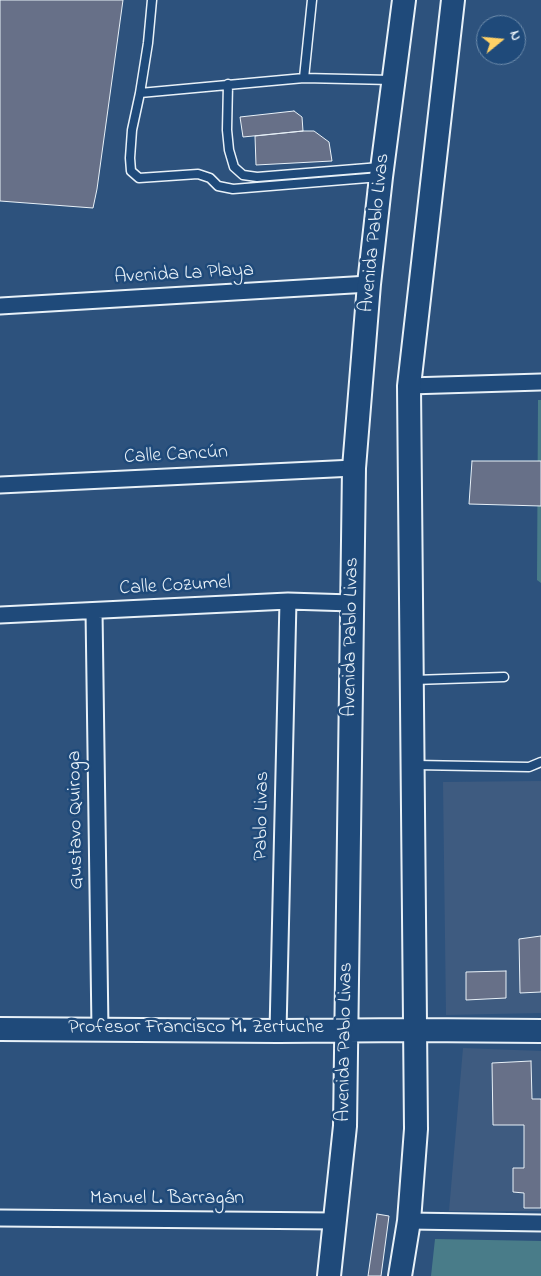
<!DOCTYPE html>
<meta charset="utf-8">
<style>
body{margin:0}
#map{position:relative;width:541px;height:1276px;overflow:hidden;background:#2d527d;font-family:"Indie Flower",sans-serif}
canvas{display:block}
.north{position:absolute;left:476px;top:15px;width:50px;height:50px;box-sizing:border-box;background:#1f4a7a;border:1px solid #6f8dac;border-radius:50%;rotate:73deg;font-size:14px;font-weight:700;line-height:20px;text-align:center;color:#e8f1f8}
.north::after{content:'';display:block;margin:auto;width:18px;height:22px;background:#ffd166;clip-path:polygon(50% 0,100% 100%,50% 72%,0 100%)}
</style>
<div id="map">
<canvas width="541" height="1276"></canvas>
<div class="north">N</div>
</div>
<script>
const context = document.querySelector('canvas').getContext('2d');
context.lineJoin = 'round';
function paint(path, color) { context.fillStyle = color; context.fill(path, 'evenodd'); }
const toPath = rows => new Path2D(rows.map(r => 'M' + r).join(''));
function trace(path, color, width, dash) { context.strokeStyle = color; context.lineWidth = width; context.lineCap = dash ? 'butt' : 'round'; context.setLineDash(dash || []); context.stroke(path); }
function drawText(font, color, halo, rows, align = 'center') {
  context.font = font + ' "Indie Flower",sans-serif'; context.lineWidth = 5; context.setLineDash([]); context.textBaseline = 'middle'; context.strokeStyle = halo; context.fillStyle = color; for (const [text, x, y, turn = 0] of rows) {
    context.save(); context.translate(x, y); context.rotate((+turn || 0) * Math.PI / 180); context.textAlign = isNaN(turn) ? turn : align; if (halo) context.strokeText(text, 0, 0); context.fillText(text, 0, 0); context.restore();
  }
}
const built = toPath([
 [541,781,541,1013,446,1015,443,782],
 [463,1048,541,1051,541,1211,449,1211]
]);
const green = toPath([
 [538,400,541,400,541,583,537,580],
 [435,1239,541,1241,541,1276,431,1276]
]);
const building = toPath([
 [0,0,123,0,97,189,93,208,0,201,0,0],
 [294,111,302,117,303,131,243,137,240,117,294,111],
 [303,131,314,131,329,142,332,161,256,165,255,136,303,131],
 [472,461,541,461,541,506,469,504,472,461],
 [541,936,541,992,520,993,519,939,541,936],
 [506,971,506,998,466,1000,466,972,506,971],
 [531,1061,532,1099,541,1099,541,1208,524,1208,524,1193,513,1192,513,1168,524,1168,524,1125,493,1125,492,1063,531,1061],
 [377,1214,389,1216,381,1276,368,1276,377,1214]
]);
const lane = toPath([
 [152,0,148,43,140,93,304,78,391,80],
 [304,78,312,0],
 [228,84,227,130,229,150,234,167,243,175,257,177,380,167],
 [140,93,132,130,130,158,131,171,139,178,198,174,210,178,218,186,233,189,380,177],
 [414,680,504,677],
 [415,765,529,767,541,762]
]);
const street = toPath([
 [0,306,369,284],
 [409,386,541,382],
 [0,485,354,468],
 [94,611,100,1029],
 [0,615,288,601,352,603],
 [278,1031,288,601],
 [0,1218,334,1221],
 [409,1221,541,1223]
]);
const secondary = toPath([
 [0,1029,278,1031,416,1030,541,1031],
 [329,1276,345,1126,354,468,369,284,381,177,404,0],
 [400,1276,409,1221,416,1129,409,386,453,0]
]);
const streetNames = [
 ["Avenida Pablo Livas",376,233,-84],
 ["Avenida La Playa",184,275,-3],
 ["Calle Cancún",176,456,-3],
 ["Calle Cozumel",175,587,-3],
 ["Avenida Pablo Livas",352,637,-89],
 ["Pablo Livas",263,816,-89],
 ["Gustavo Quiroga",77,820,-91],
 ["Profesor Francisco M. Zertuche",196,1029],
 ["Avenida Pablo Livas",346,1042,-89],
 ["Manuel L. Barragán",167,1200]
];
paint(built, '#3e5b80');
paint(green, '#497c89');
paint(building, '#677088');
trace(building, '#e8f1f8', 1);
trace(lane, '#e8f1f8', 11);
trace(street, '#e8f1f8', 19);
trace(secondary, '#e8f1f8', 26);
trace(lane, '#1f4a7a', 8);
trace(street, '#1f4a7a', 15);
trace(secondary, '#1f4a7a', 22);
drawText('20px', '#e8f1f8', '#1f4a7a', streetNames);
</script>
